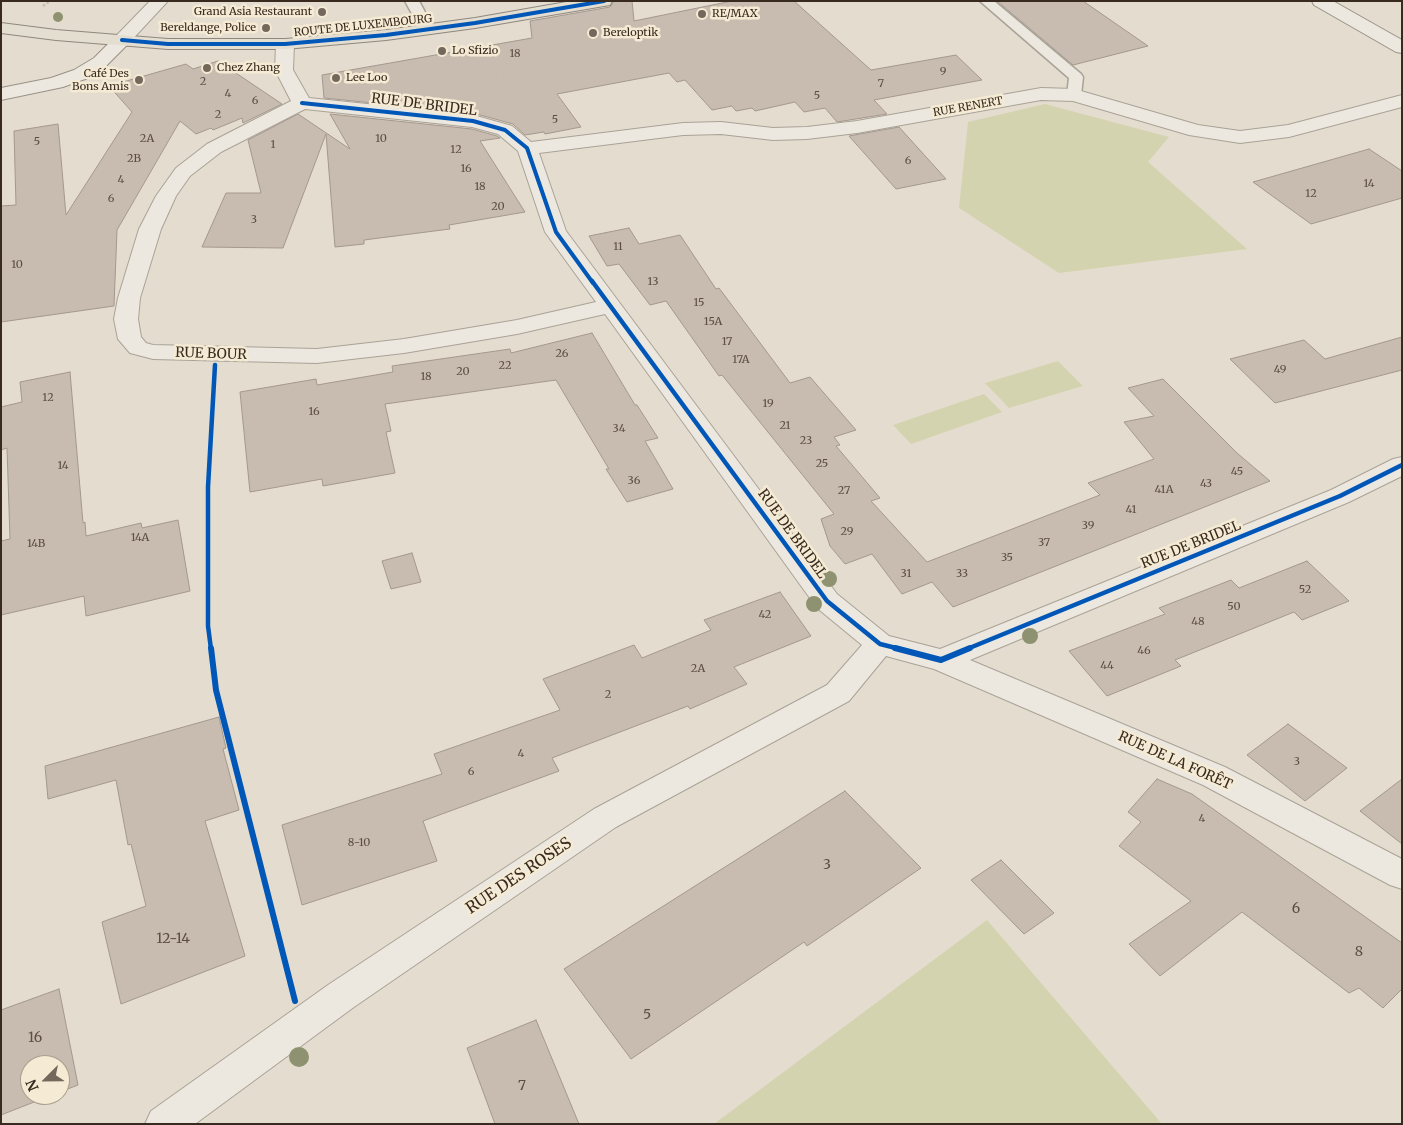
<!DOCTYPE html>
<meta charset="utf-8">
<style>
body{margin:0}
#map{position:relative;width:1403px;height:1125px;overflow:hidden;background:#e4dcce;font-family:Merriweather,serif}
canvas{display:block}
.frame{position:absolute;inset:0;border:2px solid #382a1e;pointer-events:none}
.north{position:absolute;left:20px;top:1055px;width:50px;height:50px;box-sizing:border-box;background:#f5ebd4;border:1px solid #a99e8b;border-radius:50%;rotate:247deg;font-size:14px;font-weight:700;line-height:20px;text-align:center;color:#382a1e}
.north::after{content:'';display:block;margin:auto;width:18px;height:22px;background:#74685c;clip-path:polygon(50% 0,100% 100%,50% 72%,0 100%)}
</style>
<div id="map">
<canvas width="1403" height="1125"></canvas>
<div class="frame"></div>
<div class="north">N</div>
</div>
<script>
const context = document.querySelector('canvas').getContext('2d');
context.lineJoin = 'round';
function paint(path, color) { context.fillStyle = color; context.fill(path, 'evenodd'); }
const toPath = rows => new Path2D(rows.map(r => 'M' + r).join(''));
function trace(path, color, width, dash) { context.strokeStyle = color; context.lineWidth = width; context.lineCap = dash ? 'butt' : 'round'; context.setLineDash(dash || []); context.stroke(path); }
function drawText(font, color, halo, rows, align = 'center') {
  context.font = font + ' Merriweather,serif'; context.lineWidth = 5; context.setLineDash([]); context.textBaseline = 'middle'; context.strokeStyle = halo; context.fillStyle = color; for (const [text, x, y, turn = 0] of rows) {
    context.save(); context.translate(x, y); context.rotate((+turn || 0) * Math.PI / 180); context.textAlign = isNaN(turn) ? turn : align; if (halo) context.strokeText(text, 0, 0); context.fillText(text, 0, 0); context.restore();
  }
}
const green = toPath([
 [1045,104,1169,137,1148,162,1247,249,1059,273,959,208,968,122],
 [1058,361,1083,386,1009,408,985,383],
 [984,394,1002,412,911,444,893,425],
 [987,920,1162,1124,713,1124,714,1124]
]);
const building = toPath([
 [614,1,632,1,634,21,732,1,794,1,871,70,956,55,982,80,874,100,887,114,837,122,825,108,804,112,795,102,755,111,752,108,736,111,732,106,712,110,685,80,677,82,669,73,557,94,581,127,545,134,544,132,525,135,513,124,473,113,324,98,322,75,532,38,530,21,610,7,614,1],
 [997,1,1083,1,1148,46,1073,65,997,1],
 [218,61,282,104,243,123,242,118,213,130,211,128,196,134,180,121,117,230,114,306,1,322,1,206,16,205,14,131,58,124,66,215,132,112,109,86,186,64,193,69,218,61],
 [298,114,350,149,330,114,472,129,497,136,500,138,480,141,525,212,449,225,450,229,364,240,364,244,335,247,326,134,283,248,202,247,226,193,261,193,248,140,298,114],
 [899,127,946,179,896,189,849,136,899,127],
 [1369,149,1402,171,1402,198,1311,224,1253,182,1369,149],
 [629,228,639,244,680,235,716,289,719,288,790,383,810,377,856,430,834,437,840,445,836,446,880,498,871,501,927,562,1100,495,1088,483,1154,459,1124,422,1154,416,1128,388,1163,379,1237,453,1270,481,953,607,932,582,902,594,872,554,845,564,830,546,821,519,834,514,722,375,719,376,666,301,650,305,619,264,607,266,589,236,629,228],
 [592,333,635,405,637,405,658,438,645,441,673,489,627,502,606,469,609,469,556,380,385,404,391,431,386,432,395,473,323,486,322,479,250,492,240,392,316,379,317,385,393,372,392,366,510,349,511,353,592,333],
 [1402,337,1402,370,1275,403,1230,359,1304,340,1325,359,1402,337],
 [70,372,83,523,85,522,86,536,141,523,142,528,178,520,190,591,86,616,84,596,1,615,1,541,10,539,7,448,1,450,1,407,22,402,20,382,70,372],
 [412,553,421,582,391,589,382,561,412,553],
 [1307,561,1349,601,1302,620,1294,612,1175,660,1181,666,1107,696,1069,651,1165,614,1159,608,1231,580,1239,588,1307,561],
 [780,592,811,636,734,667,747,684,690,709,688,706,552,758,559,771,423,821,437,861,302,905,282,825,442,774,434,754,560,710,543,679,634,645,642,658,711,630,704,620,780,592],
 [219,717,226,748,223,749,239,810,205,821,245,956,121,1004,102,922,146,906,131,844,128,845,116,780,48,799,45,766,219,717],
 [1288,724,1347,768,1305,801,1247,755,1288,724],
 [1157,779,1192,794,1402,943,1402,989,1383,1008,1359,988,1349,993,1242,912,1160,976,1129,944,1191,901,1119,846,1141,822,1128,812,1157,779],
 [1402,779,1402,844,1360,811,1402,779],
 [845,791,921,868,807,946,804,942,631,1059,564,969,845,791],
 [1001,860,1054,913,1024,934,971,880,1001,860],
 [59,989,78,1085,60,1092,60,1065,30,1065,30,1095,52,1095,1,1115,1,1010,59,989],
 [536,1020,579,1124,495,1124,467,1048,536,1020]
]);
const path = toPath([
 [43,6,50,1],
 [486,48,514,105]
]);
const service = toPath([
 [405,1,419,1,434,29,432,32,422,32,405,1],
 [980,1,994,1,1081,74,1083,77,1081,95,1079,98,1069,98,1067,95,1069,78,980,1]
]);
const minor = toPath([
 [150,1,168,1,128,44,122,45,116,44,113,40,116,36,150,1],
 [285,39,291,40,294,44,293,70,309,98,473,115,512,126,531,142,683,123,721,122,773,128,807,127,857,121,1041,88,1074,89,1198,125,1240,131,1288,125,1402,95,1402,107,1289,137,1240,143,1189,135,1073,101,1041,100,857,133,807,139,773,140,721,134,683,135,539,153,566,231,837,594,889,636,940,649,1331,490,1393,459,1402,457,1402,476,1349,502,970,660,1225,767,1402,859,1402,889,1390,885,1203,785,934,669,886,656,849,701,616,827,354,1007,195,1124,145,1124,151,1111,328,985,594,809,827,685,862,645,817,608,605,314,517,334,404,353,317,363,153,359,130,353,118,339,114,319,118,298,139,229,156,196,176,168,207,144,291,101,275,70,276,44,279,40,285,39],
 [305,109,472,127,498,134,518,151,545,232,596,302,517,320,404,339,317,349,153,345,146,343,141,337,138,319,140,298,161,229,176,196,190,176,221,152,305,109]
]);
const secondary = toPath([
 [1312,1,1333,1,1402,40,1402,53,1396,52,1314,5,1312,1],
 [122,35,128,36,131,40,128,44,106,66,88,78,63,87,1,100,1,88,51,78,74,70,94,58,116,36,122,35]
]);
const primary = toPath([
 [572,1,612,1,610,5,604,6,475,28,386,40,285,49,168,49,56,40,1,33,1,23,56,30,168,39,285,39,386,30,475,18,572,1]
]);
const cyclewayFar2 = toPath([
 [122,40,168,44,285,44,386,35,475,23,604,1],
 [302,103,473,121,505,130,527,148,556,232,593,283]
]);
const cyclewayFar1 = toPath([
 [592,281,827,601,880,644,900,649],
 [211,649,208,626,208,487,215,365],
 [967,649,1340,496,1402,465]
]);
const cycleway = toPath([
 [211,648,216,690,295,1001],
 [895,648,941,660,970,648]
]);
const trees = [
 [58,17,5],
 [829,579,8],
 [814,604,8],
 [1030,636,8],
 [299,1057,10]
];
const markers = [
 [322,12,5,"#74685c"],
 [702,14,5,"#74685c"],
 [266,28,5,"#74685c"],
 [593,33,5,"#74685c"],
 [442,51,5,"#74685c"],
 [207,68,5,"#74685c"],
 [336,78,5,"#74685c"],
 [139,80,5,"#74685c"]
];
const farPoinames = [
 ["Grand Asia Restaurant",312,12,"right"],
 ["RE/MAX",712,14],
 ["Bereldange, Police",256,28,"right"],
 ["Bereloptik",603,33],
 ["Lo Sfizio",452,51],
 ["Chez Zhang",217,68],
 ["Café Des",129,74,"right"],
 ["Bons Amis",129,87,"right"],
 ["Lee Loo",346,78]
];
const farStreetnames = [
 ["ROUTE DE LUXEMBOURG",363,26,-6],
 ["RUE RENERT",968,107,-10]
];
const numberNames = [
 ["18",515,54],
 ["9",943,72],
 ["2",203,82],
 ["7",881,84],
 ["4",228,94],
 ["5",817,96],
 ["6",255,101],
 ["2",218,115],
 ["5",555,120],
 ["2A",147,139],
 ["10",381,139],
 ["5",37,142],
 ["1",273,145],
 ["12",456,150],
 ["2B",134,159],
 ["6",908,161],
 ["16",466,169],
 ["4",121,180],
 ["14",1369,184],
 ["18",480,187],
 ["12",1311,194],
 ["6",111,199],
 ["20",498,207],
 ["3",254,220],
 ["11",618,247],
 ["10",17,265],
 ["13",653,282],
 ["15",699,303],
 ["15A",713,322],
 ["17",727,342],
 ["26",562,354],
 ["17A",741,360],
 ["22",505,366],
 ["49",1280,370],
 ["20",463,372],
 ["18",426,377],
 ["12",48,398],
 ["19",768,404],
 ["16",314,412],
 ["21",785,426],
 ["34",619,429],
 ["23",806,441],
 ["25",822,464],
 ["14",63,466],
 ["45",1237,472],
 ["36",634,481],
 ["43",1206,484],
 ["41A",1164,490],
 ["27",844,491],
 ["41",1131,510],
 ["39",1088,526],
 ["29",847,532],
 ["14A",140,538],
 ["37",1044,543],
 ["14B",36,544],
 ["35",1007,558],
 ["31",906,574],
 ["33",962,574],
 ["52",1305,590],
 ["50",1234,607],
 ["42",765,615],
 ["48",1198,622],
 ["46",1144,651],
 ["44",1107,666],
 ["2A",698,669],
 ["2",608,695],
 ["4",521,754],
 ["3",1297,762],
 ["6",471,772],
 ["4",1202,819],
 ["8-10",359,843]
];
const streetNames = [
 ["RUE DE BRIDEL",424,105,7],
 ["RUE BOUR",211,354,2],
 ["RUE DE BRIDEL",792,534,54],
 ["RUE DE BRIDEL",1191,545,-22],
 ["RUE DE LA FORÊT",1175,761,24]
];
const nearNumbernames = [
 ["3",827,865],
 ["6",1296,909],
 ["12-14",173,939],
 ["8",1359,952],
 ["5",647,1015],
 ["16",35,1038],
 ["7",522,1086]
];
const nearStreetnames = [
 ["RUE DES ROSES",519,876,-34]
];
paint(green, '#d4d3b0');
paint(building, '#c8bbaf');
trace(building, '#a4988d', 1);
trace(service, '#a9a297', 3);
trace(minor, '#a9a297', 2);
trace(secondary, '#999186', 2);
trace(primary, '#8f877e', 2);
trace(path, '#c5bfb6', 2.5, [2.5, 2]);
paint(service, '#ece8df');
paint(minor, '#ece8df');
paint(secondary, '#ece8df');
paint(primary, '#e4ded1');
trace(cyclewayFar2, '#0057b8', 4);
trace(cyclewayFar1, '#0057b8', 4.5);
trace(cycleway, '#0057b8', 6);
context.fillStyle = '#8f9271';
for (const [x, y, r] of trees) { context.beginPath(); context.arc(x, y, r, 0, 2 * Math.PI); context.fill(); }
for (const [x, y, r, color] of markers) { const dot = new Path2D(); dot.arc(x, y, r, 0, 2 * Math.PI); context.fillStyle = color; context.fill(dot); trace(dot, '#f5ebd4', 2); }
drawText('11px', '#382a1e', '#f5ebd4', farPoinames, 'left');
drawText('11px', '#382a1e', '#f5ebd4', farStreetnames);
drawText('11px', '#5c4e42', null, numberNames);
drawText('14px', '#382a1e', '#f5ebd4', streetNames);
drawText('14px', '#5c4e42', null, nearNumbernames);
drawText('16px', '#382a1e', '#f5ebd4', nearStreetnames);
</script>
